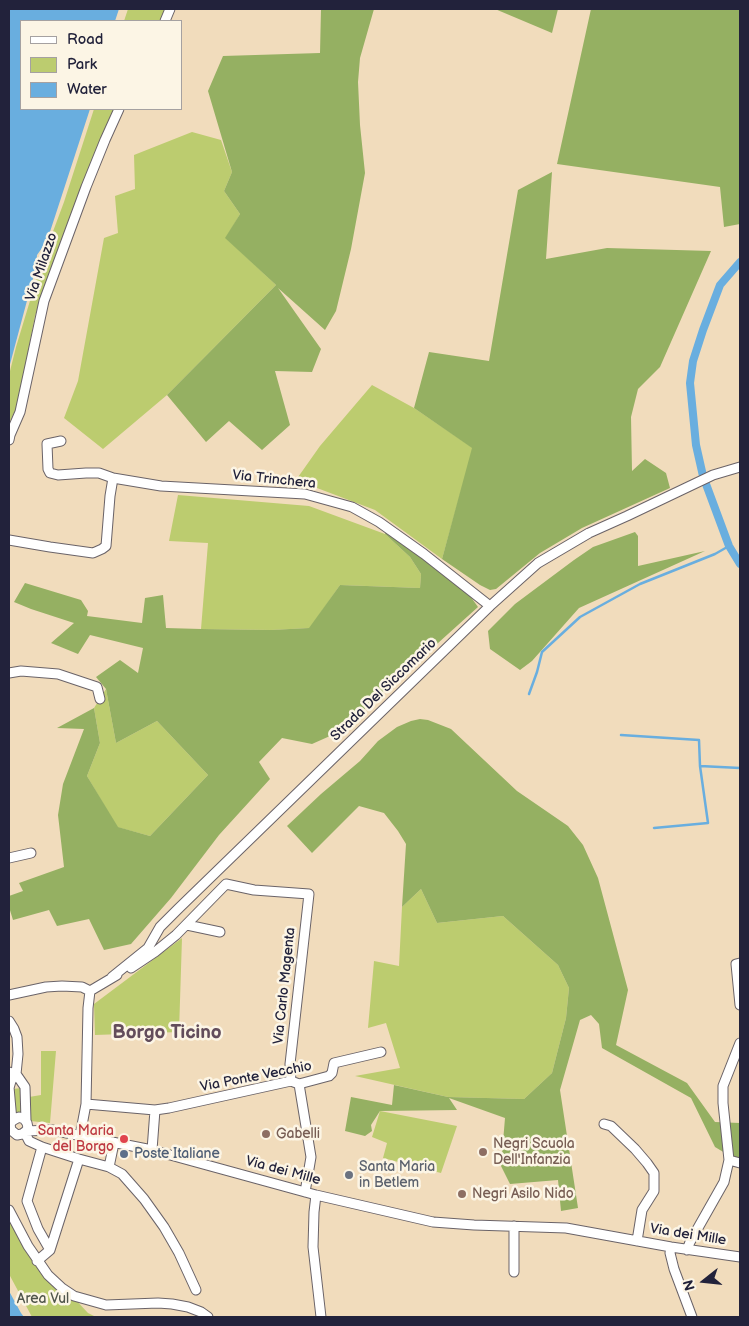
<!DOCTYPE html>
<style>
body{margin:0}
#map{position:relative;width:749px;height:1326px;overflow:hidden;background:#f1dcbc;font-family:"Balsamiq Sans",sans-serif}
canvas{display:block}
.frame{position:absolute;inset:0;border:10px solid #22223b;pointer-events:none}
.legend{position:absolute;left:20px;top:20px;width:162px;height:90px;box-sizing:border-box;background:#fcf5e5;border:1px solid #a5a1a1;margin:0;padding:6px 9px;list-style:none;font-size:15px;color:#22223b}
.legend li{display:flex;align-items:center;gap:10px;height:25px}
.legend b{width:25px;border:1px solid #a5a1a1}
.north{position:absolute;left:679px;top:1256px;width:50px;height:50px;-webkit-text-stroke:4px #fcf5e5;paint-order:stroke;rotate:254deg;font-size:14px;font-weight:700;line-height:20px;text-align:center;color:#22223b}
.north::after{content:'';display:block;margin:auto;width:18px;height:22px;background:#22223b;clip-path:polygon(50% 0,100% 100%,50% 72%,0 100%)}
</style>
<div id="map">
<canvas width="749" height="1326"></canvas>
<div class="frame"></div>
<ul class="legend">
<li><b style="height:6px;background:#fff"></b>Road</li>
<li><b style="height:14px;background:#bccc6f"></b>Park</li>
<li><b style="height:14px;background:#69aedf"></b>Water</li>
</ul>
<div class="north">N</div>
</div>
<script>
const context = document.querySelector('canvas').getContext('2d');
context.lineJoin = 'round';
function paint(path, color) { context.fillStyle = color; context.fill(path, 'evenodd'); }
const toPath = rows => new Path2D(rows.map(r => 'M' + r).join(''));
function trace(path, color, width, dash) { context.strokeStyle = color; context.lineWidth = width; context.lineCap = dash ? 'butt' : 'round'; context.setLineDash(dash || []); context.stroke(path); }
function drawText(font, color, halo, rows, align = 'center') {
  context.font = font + ' "Balsamiq Sans",sans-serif'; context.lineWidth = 5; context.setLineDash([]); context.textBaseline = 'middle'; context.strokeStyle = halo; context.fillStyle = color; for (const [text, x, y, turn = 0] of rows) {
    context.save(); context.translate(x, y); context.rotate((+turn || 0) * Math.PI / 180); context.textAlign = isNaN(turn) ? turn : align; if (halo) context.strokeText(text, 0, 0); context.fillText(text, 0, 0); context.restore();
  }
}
const green = toPath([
 [128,9,166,9,160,21,124,21],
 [94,109,116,109,98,147,70,218,45,286,35,316,17,407,9,423,9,375,16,347,42,261,64,202],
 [192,132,221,140,232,172,224,191,240,214,226,238,276,285,167,395,103,449,64,418,78,381,104,238,118,233,115,196,135,189,134,155],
 [372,385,414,408,473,448,442,559,375,510,296,480,320,446],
 [178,495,309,506,385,534,410,557,421,574,420,588,340,585,310,628,271,630,201,629,208,543,169,541],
 [106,689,116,743,157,721,208,775,150,836,117,827,87,776,100,743,94,708],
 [421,889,437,923,503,916,558,965,569,988,566,1018,552,1073,524,1099,448,1097,355,1076,400,1068,386,1023,368,1028,374,961,399,966,402,907],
 [182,938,179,1032,95,1035,94,1004],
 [41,1051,56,1051,50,1123,30,1121,29,1097,41,1095],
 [21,1088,22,1113,14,1113,13,1089],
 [380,1111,457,1126,441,1173,383,1158,387,1143,372,1137],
 [9,1215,23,1242,73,1297,88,1313,96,1317,32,1317,9,1274]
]);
const forest = toPath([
 [321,9,374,9,360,58,358,82,360,125,365,173,351,249,336,311,325,330,278,288,321,349,312,372,275,371,290,425,262,450,229,421,206,442,167,395,276,285,225,238,240,214,224,191,232,172,208,91,223,56,320,53],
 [495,9,558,9,552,33],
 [591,9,740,9,740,224,724,227,720,187,557,164],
 [552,172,546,259,607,248,711,251,660,367,638,389,631,417,632,471,645,459,666,473,670,488,582,528,540,553,496,589,490,590,480,585,442,559,472,448,414,408,429,352,489,361,518,190],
 [386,530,413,552,441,571,468,593,478,607,357,716,330,736,312,744,282,738,259,762,270,779,219,835,171,898,131,944,104,950,89,919,57,926,49,910,13,920,9,907,9,896,23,891,19,883,64,867,58,815,63,784,84,729,57,728,94,708,100,743,87,776,118,827,150,836,208,775,157,721,116,743,106,689,96,677,120,660,138,673,143,648,90,635,78,654,51,643,74,623,31,609,14,602,25,583,81,600,88,611,87,616,142,623,145,598,163,595,166,628,201,629,271,630,309,628,340,585,420,588,421,574,410,557,385,534],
 [635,532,638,536,638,566,705,551,579,608,532,661,520,670,490,649,488,631,515,604,574,560,593,547],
 [420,719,428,720,451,729,517,791,568,826,583,845,598,878,628,990,616,1045,687,1083,715,1122,740,1123,740,1162,715,1147,691,1098,602,1048,599,1024,591,1015,580,1020,560,1090,578,1208,561,1211,558,1180,510,1184,501,1166,505,1118,449,1098,457,1110,380,1111,371,1125,372,1131,365,1136,345,1131,351,1097,392,1105,394,1085,448,1097,524,1099,552,1073,566,1018,569,988,558,965,503,916,437,923,421,889,402,907,406,844,398,831,384,813,359,806,312,853,287,826,321,794,360,761,378,741,397,727,411,721]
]);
const water = toPath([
 [9,9,119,9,115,21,21,21,21,109,90,109,47,241,37,255,36,267,9,368],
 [9,1291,21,1313,24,1317,9,1317]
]);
const stream = toPath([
 [529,694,537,672,542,652,580,617,640,584,715,554,729,546],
 [621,735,699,740,700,766,708,823,654,828],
 [700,766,740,768]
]);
const canal = toPath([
 [740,262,720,285,703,330,693,361,690,383,696,445,703,476,729,546,740,564]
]);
const minor = toPath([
 [165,21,170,9],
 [9,440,10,435,20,412,44,301,86,187,105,140,119,109],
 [61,441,47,444,48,469,50,473,58,475,86,473,99,473,113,478],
 [9,540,50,547,93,553,102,549,106,546,110,496,113,478,161,486,305,494,352,507,379,522,424,554,490,606],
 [9,673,21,671,58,674,97,687,100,699],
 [9,858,31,853],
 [187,925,220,932],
 [740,963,736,964,740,1005],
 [131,968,155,952,176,935,226,884,254,890,309,894,290,1064,291,1081],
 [112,977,148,948,160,927,178,909,490,606,538,563,589,533,627,516,713,475,740,467],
 [90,991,117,975],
 [9,995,46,987,62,986,82,987,90,991],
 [9,1021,14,1029,17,1037,18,1054,16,1074,11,1081,9,1088],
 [9,1072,16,1074,25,1087,26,1121],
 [299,1084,311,1157,305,1192],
 [9,1087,12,1121,10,1125,11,1130,17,1135,22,1134,26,1131,28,1128,27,1123,24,1119,19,1117,12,1121],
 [86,1104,155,1110,169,1108,291,1081,299,1084,329,1076,332,1073,334,1063,381,1052],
 [604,1124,611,1126,635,1149,647,1163,654,1173,654,1191,642,1210,637,1241],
 [26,1131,52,1130,152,1150,316,1195,433,1222,474,1225,566,1228,671,1247,740,1257],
 [25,1133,29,1141,42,1147,79,1159,109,1167,114,1143],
 [80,1136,86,1104,88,1008,90,991],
 [42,1147,27,1201,38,1229,50,1250],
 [152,1150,155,1110],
 [729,1160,740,1163],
 [109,1167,122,1174,144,1199,164,1227,179,1253,196,1290],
 [316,1195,314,1212,313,1247,321,1317],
 [9,1210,28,1246,48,1275,62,1288,74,1296,106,1305,158,1303,172,1304,188,1307,201,1312,208,1317],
 [514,1226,514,1272],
 [671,1247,670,1253,674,1269,692,1317],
 [687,1250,690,1242,724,1182,729,1160,723,1103,723,1086,740,1043],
 [37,1261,50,1250,79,1159]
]);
const markers = [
 [266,1134,5,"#8d6e63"],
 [124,1139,5,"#e0444e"],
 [483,1152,5,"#8d6e63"],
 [124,1154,5,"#5c6f8a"],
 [349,1175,5,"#6b7280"],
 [462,1194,5,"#8d6e63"]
];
const streetNames = [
 ["Via Milazzo",42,267,-71],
 ["Via Trinchera",274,480,6],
 ["Strada Del Siccomario",384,690,-44],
 ["Via Carlo Magenta",285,986,-84],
 ["Via Ponte Vecchio",256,1077,-11],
 ["Via dei Mille",283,1171,15],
 ["Via dei Mille",688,1235,9]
];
const healthNames = [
 ["Santa Maria",114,1131],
 ["del Borgo",114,1147]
];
const educationNames = [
 ["Gabelli",276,1134],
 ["Negri Scuola",493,1144],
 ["Dell'Infanzia",493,1160],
 ["Negri Asilo Nido",472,1194]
];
const serviceNames = [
 ["Poste Italiane",134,1154]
];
const worshipNames = [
 ["Santa Maria",359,1167],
 ["in Betlem",359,1183]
];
const parkNames = [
 ["Area Vul",43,1299]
];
const districtNames = [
 ["Borgo Ticino",167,1033]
];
paint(green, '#bccc6f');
paint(forest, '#95b062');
paint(water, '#69aedf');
trace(stream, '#69aedf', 2.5);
trace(canal, '#69aedf', 8);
trace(minor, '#6a6368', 11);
trace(minor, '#fff', 9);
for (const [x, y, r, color] of markers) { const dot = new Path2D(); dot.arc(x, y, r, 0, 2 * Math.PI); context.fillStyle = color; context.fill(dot); trace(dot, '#fcf5e5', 2); }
drawText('14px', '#22223b', '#fcf5e5', streetNames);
drawText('14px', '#be3a42', '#fcf5e5', healthNames, 'right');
drawText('14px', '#785e54', '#fcf5e5', educationNames, 'left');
drawText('14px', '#4e5e75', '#fcf5e5', serviceNames, 'left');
drawText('14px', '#5b616d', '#fcf5e5', worshipNames, 'left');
drawText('14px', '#50554b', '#fcf5e5', parkNames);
drawText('bold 19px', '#634d5b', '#fcf5e5', districtNames);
</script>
